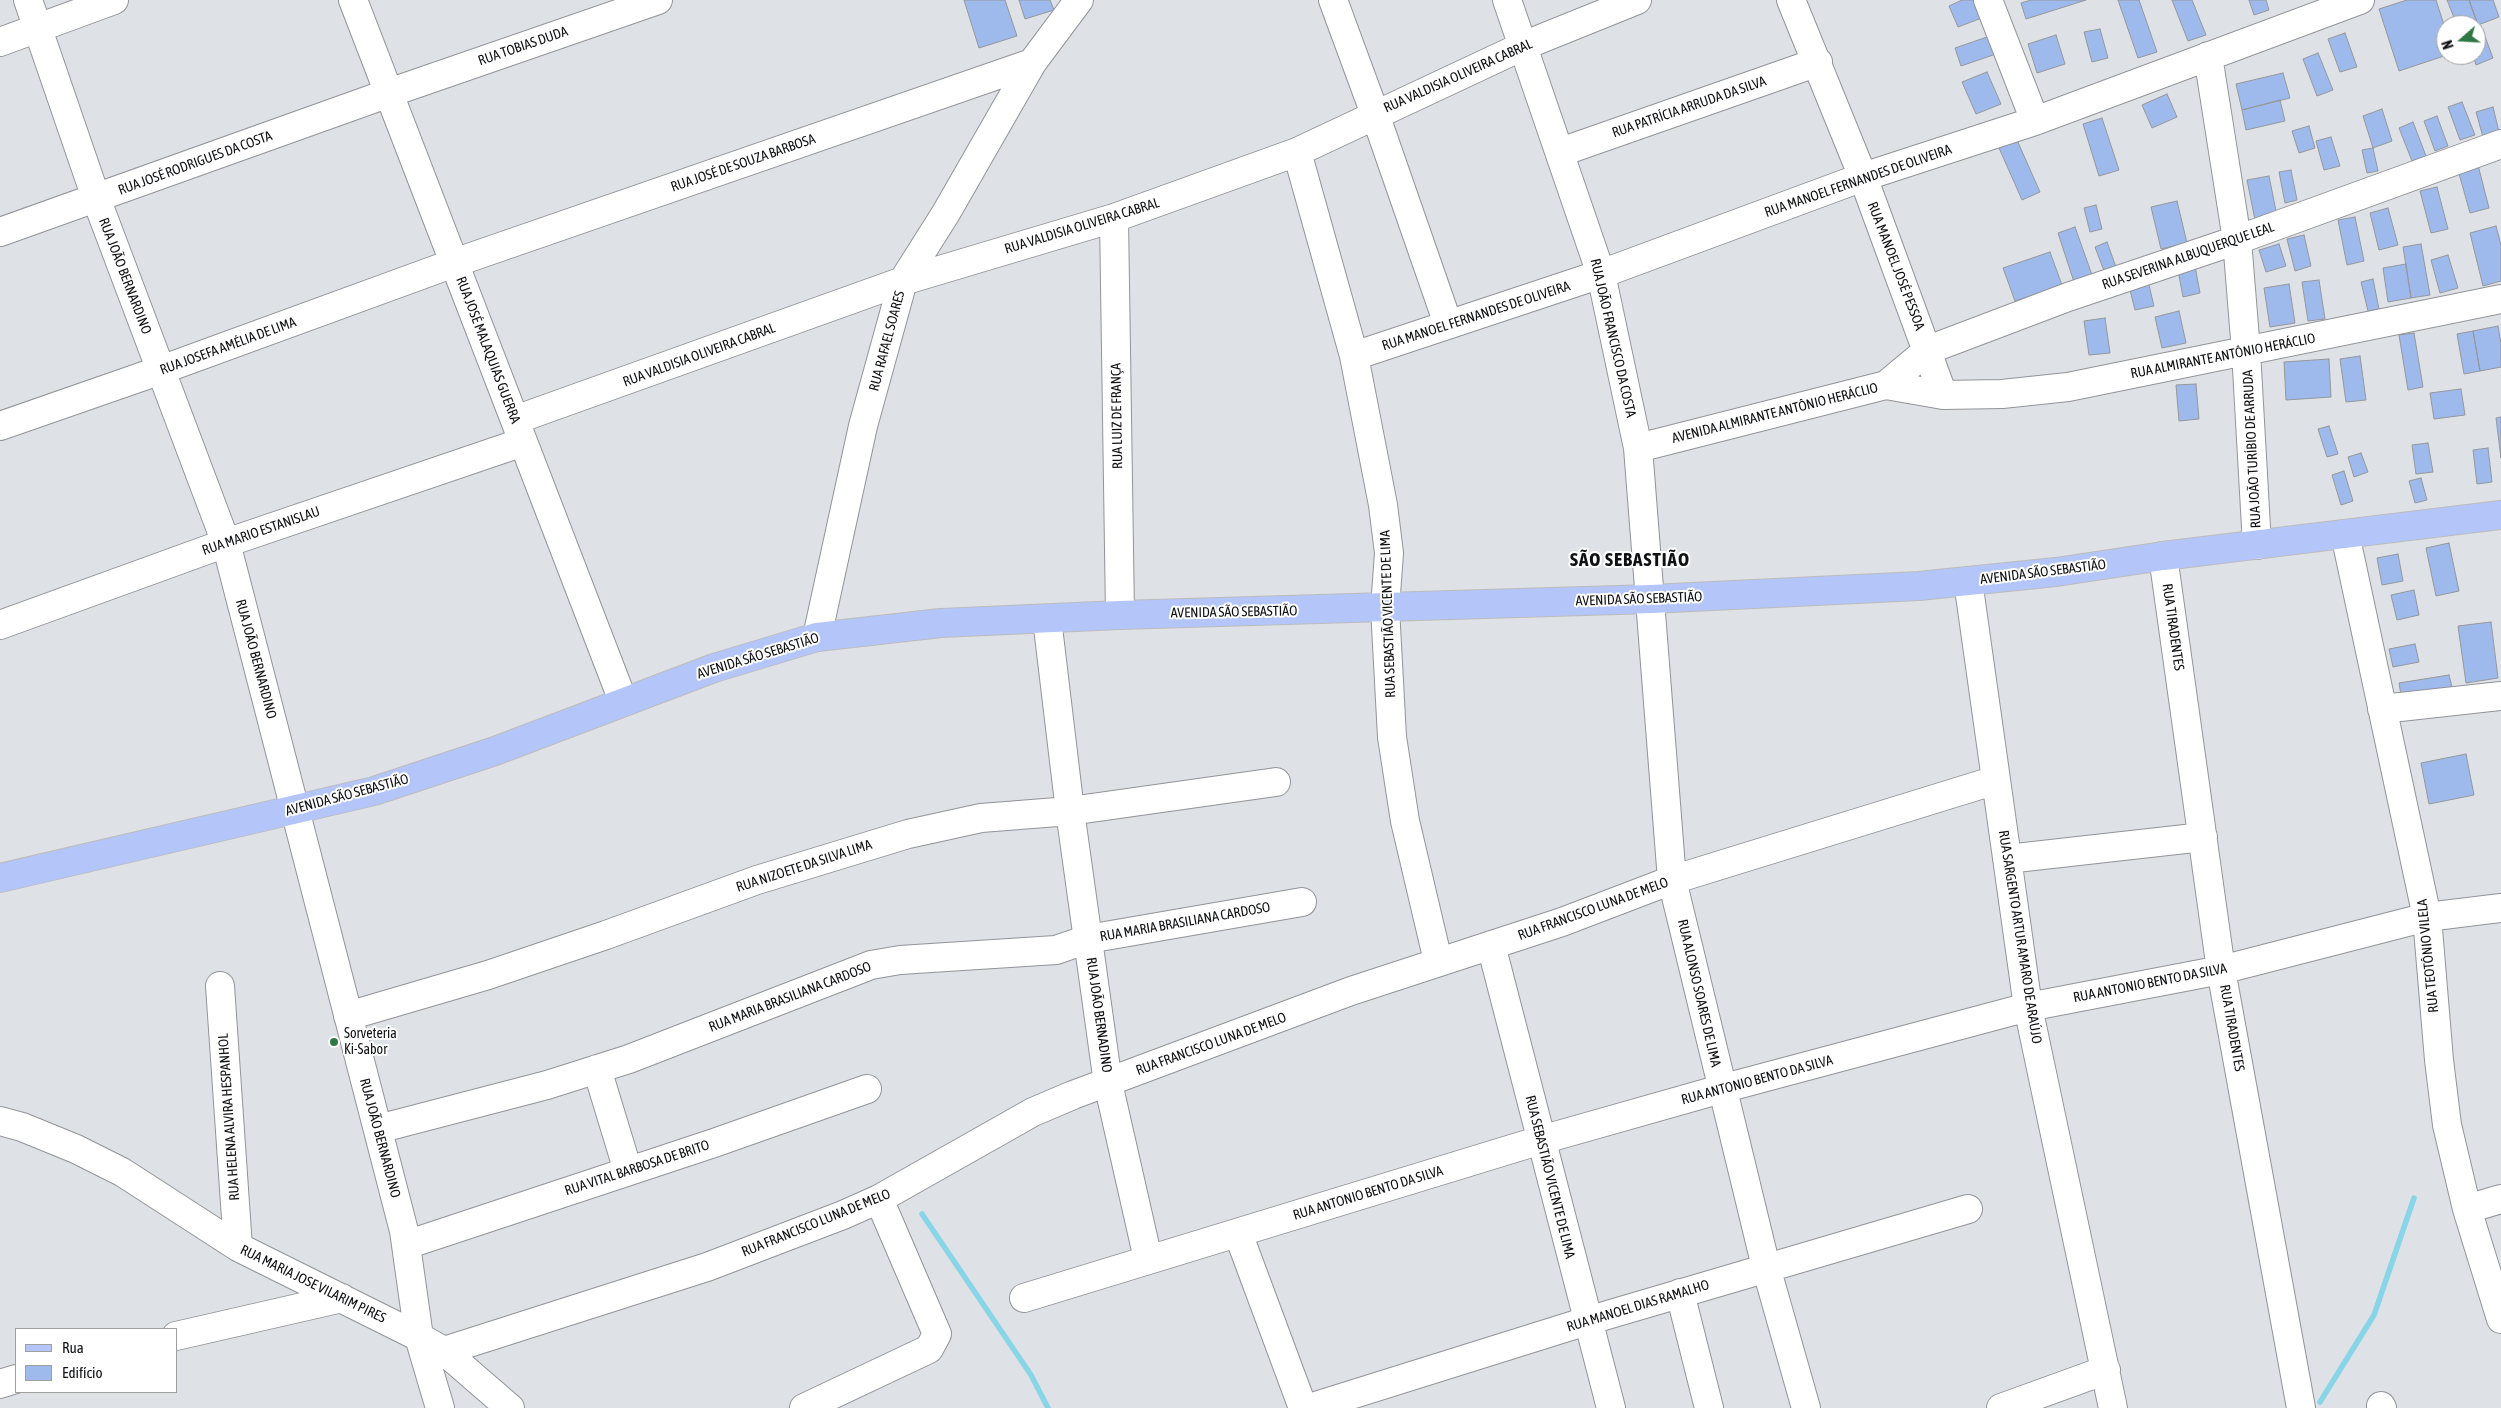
<!DOCTYPE html>
<meta charset="utf-8">
<style>
body{margin:0}
#map{position:relative;width:2501px;height:1408px;overflow:hidden;background:#dee1e5;font-family:"Asap Condensed",sans-serif}
canvas{display:block}
.legend{position:absolute;left:15px;top:1328px;width:162px;height:65px;box-sizing:border-box;background:#fff;border:1px solid #9f9fa0;margin:0;padding:6px 9px;list-style:none;font-size:15px;color:#0f1012}
.legend li{display:flex;align-items:center;gap:10px;height:25px}
.legend b{width:25px;border:1px solid #9f9fa0}
.north{position:absolute;left:2436px;top:15px;width:50px;height:50px;box-sizing:border-box;background:#fff;border:1px solid #9f9fa0;border-radius:50%;rotate:251deg;font-size:14px;font-weight:700;line-height:20px;text-align:center;color:#0f1012}
.north::after{content:'';display:block;margin:auto;width:18px;height:22px;background:#2f7845;clip-path:polygon(50% 0,100% 100%,50% 72%,0 100%)}
</style>
<div id="map">
<canvas width="2501" height="1408"></canvas>
<ul class="legend">
<li><b style="height:6px;background:#b4c5fa"></b>Rua</li>
<li><b style="height:14px;background:#9ebaed"></b>Edifício</li>
</ul>
<div class="north">N</div>
</div>
<script>
const context = document.querySelector('canvas').getContext('2d');
context.lineJoin = 'round';
const toPath = rows => new Path2D(rows.map(r => 'M' + r).join(''));
function trace(path, color, width, dash) { context.strokeStyle = color; context.lineWidth = width; context.lineCap = dash ? 'butt' : 'round'; context.setLineDash(dash || []); context.stroke(path); }
function paint(path, color) { context.fillStyle = color; context.fill(path, 'evenodd'); }
function drawText(font, color, halo, rows, align = 'center') {
  context.font = font + ' "Asap Condensed",sans-serif'; context.lineWidth = 4; context.setLineDash([]); context.textBaseline = 'middle'; context.strokeStyle = halo; context.fillStyle = color; for (const [text, x, y, turn = 0] of rows) {
    context.save(); context.translate(x, y); context.rotate((+turn || 0) * Math.PI / 180); context.textAlign = isNaN(turn) ? turn : align; if (halo) context.strokeText(text, 0, 0); context.fillText(text, 0, 0); context.restore();
  }
}
const stream = toPath([
 [922,1214,1031,1375,1048,1408],
 [2320,1402,2374,1315,2414,1198]
]);
const building = toPath([
 [964,0,1005,0,1017,36,979,48,964,0],
 [1019,0,1050,0,1054,10,1025,19,1019,0],
 [1962,0,1980,0,1987,16,1958,27,1949,6,1962,0],
 [2031,0,2086,0,2026,19,2021,3,2031,0],
 [2118,0,2139,0,2157,52,2138,58,2118,0],
 [2172,0,2192,0,2206,35,2188,41,2172,0],
 [2249,0,2266,0,2269,10,2254,15,2249,0],
 [2407,0,2436,0,2446,31,2447,55,2399,71,2379,9,2407,0],
 [2447,0,2469,0,2478,25,2457,25,2447,0],
 [2469,0,2493,0,2499,17,2478,25,2469,0],
 [2100,29,2108,58,2092,62,2084,32,2100,29],
 [2345,33,2357,67,2340,72,2328,39,2345,33],
 [2484,34,2493,58,2476,65,2473,55,2476,55,2476,37,2484,34],
 [2056,35,2065,64,2037,73,2028,44,2056,35],
 [1990,36,1996,54,1961,66,1955,48,1990,36],
 [2318,53,2333,90,2317,96,2303,59,2318,53],
 [1987,72,2001,104,1976,114,1962,82,1987,72],
 [2283,73,2290,98,2242,110,2236,84,2283,73],
 [2167,94,2177,117,2152,128,2142,105,2167,94],
 [2280,100,2285,121,2246,130,2242,110,2280,100],
 [2462,102,2475,135,2460,140,2448,107,2462,102],
 [2493,107,2499,132,2483,137,2476,112,2493,107],
 [2382,109,2392,141,2373,148,2363,116,2382,109],
 [2437,116,2448,146,2435,151,2424,121,2437,116],
 [2102,118,2119,170,2099,176,2083,124,2102,118],
 [2413,122,2426,156,2412,161,2399,128,2413,122],
 [2309,126,2315,148,2299,153,2292,131,2309,126],
 [2331,137,2340,166,2324,170,2316,141,2331,137],
 [2017,140,2040,192,2022,200,1999,148,2017,140],
 [2373,148,2378,171,2367,173,2362,150,2373,148],
 [2478,165,2489,208,2470,213,2458,170,2478,165],
 [2291,170,2297,200,2285,203,2279,172,2291,170],
 [2269,176,2277,216,2255,220,2247,180,2269,176],
 [2437,187,2448,229,2431,233,2420,191,2437,187],
 [2177,201,2187,243,2161,249,2151,207,2177,201],
 [2096,205,2102,229,2090,232,2084,208,2096,205],
 [2388,208,2398,245,2379,250,2370,213,2388,208],
 [2355,217,2364,261,2347,265,2338,220,2355,217],
 [2496,226,2501,245,2501,281,2483,286,2470,233,2496,226],
 [2075,227,2092,275,2074,282,2058,233,2075,227],
 [2304,235,2311,266,2295,271,2287,239,2304,235],
 [2107,242,2116,267,2104,271,2095,247,2107,242],
 [2279,244,2286,266,2266,272,2259,250,2279,244],
 [2421,244,2430,295,2411,298,2403,247,2421,244],
 [2050,252,2062,285,2015,301,2003,268,2050,252],
 [2448,255,2458,288,2440,293,2431,260,2448,255],
 [2406,264,2411,298,2388,302,2383,268,2406,264],
 [2195,266,2200,293,2183,297,2178,270,2195,266],
 [2373,279,2379,309,2368,311,2361,282,2373,279],
 [2319,280,2325,319,2308,321,2302,282,2319,280],
 [2148,281,2154,306,2135,310,2129,286,2148,281],
 [2289,284,2295,323,2270,327,2264,288,2289,284],
 [2179,311,2186,343,2162,348,2155,317,2179,311],
 [2105,318,2110,353,2089,355,2084,321,2105,318],
 [2498,326,2501,344,2501,367,2480,371,2473,331,2498,326],
 [2473,331,2480,371,2464,374,2457,334,2473,331],
 [2414,333,2423,387,2408,390,2399,335,2414,333],
 [2360,356,2366,400,2346,402,2340,359,2360,356],
 [2329,359,2331,397,2286,400,2284,362,2329,359],
 [2196,384,2199,419,2179,421,2176,385,2196,384],
 [2461,389,2465,415,2434,419,2430,393,2461,389],
 [2501,417,2501,458,2496,418,2501,417],
 [2329,426,2338,454,2327,457,2318,429,2329,426],
 [2428,443,2433,472,2416,474,2412,445,2428,443],
 [2488,448,2492,482,2477,484,2473,450,2488,448],
 [2361,453,2368,472,2354,477,2348,457,2361,453],
 [2344,471,2353,501,2341,505,2332,475,2344,471],
 [2421,478,2427,500,2415,503,2409,481,2421,478],
 [2449,543,2459,591,2436,596,2426,548,2449,543],
 [2398,554,2403,581,2382,585,2377,558,2398,554],
 [2414,590,2419,615,2397,620,2391,595,2414,590],
 [2491,622,2498,678,2466,683,2458,626,2491,622],
 [2415,644,2419,662,2393,667,2389,649,2415,644],
 [2449,675,2452,687,2401,695,2399,683,2449,675],
 [2466,754,2474,795,2429,804,2421,763,2466,754]
]);
const minor = toPath([
 [28,0,96,198,226,543,404,1231,419,1337,440,1408],
 [353,0,623,701],
 [1333,0,1375,114,1448,324],
 [1507,0,1601,274,1638,448,1672,880,1766,1267,1806,1408],
 [1791,0,1863,177,1943,395],
 [1988,0,2035,121],
 [0,42,114,0],
 [2208,56,2237,240,2246,351,2257,545],
 [1297,152,1354,356,1383,505,1389,553,1385,608,1392,737,1405,821,1438,961],
 [1561,152,1818,62],
 [1114,218,1120,615],
 [0,232,389,93,658,0],
 [1354,356,1601,274,1863,177,2035,121,2360,0],
 [1886,385,1928,350,2068,297,2237,240,2501,144],
 [515,420,903,281,1114,218,1297,152,1523,46,1637,0],
 [0,426,161,370,454,263,1032,63],
 [1638,448,1886,385,1943,395,2002,394,2068,387,2501,299],
 [2345,534,2427,917,2439,1060,2447,1125,2467,1209,2501,1319],
 [2163,556,2221,970,2301,1408],
 [1968,581,2028,1007,2113,1408],
 [1047,619,1070,811,1108,1083,1148,1259],
 [0,625,226,543,523,442],
 [817,637,863,426,903,281,946,213,1032,63,1079,0],
 [2382,709,2501,696],
 [2007,859,2203,837],
 [1491,945,1611,1408],
 [220,986,238,1247],
 [348,1016,488,975,606,935,757,880,908,834,981,818,1070,811,1276,782],
 [597,1069,628,1171],
 [0,1121,22,1127,76,1149,122,1172,238,1247,419,1337,444,1351,510,1408],
 [378,1129,547,1085,629,1059,871,965,900,960,1056,950,1088,939,1302,902],
 [2467,1209,2501,1199],
 [1238,1233,1303,1408],
 [406,1245,714,1143,867,1089],
 [1680,1293,1709,1408],
 [1024,1298,1541,1140,1721,1089,2028,1007,2221,970,2427,917,2501,908],
 [176,1336,342,1298],
 [444,1351,707,1267,843,1215,879,1199,1033,1112,1073,1095,1351,991,1562,922,1672,880,1996,780],
 [0,1384,16,1379],
 [2381,1406,2382,1408],
 [804,1408,929,1349,937,1334,879,1199],
 [1309,1408,1587,1321,1968,1209],
 [2001,1408,2106,1370]
]);
const major = toPath([
 [0,878,374,791,495,751,714,668,817,637,941,623,1120,615,1651,599,1919,586,2056,572,2163,556,2501,515]
]);
const markers = [
 [334,1042,5,"#2f7845"]
];
const streetNames = [
 ["RUA TOBIAS DUDA",523,46,-19],
 ["RUA VALDISIA OLIVEIRA CABRAL",1458,76,-24],
 ["RUA PATRÍCIA ARRUDA DA SILVA",1689,107,-19],
 ["RUA JOSÉ RODRIGUES DA COSTA",195,163,-20],
 ["RUA JOSÉ DE SOUZA BARBOSA",743,163,-19],
 ["RUA MANOEL FERNANDES DE OLIVEIRA",1858,181,-19],
 ["RUA VALDISIA OLIVEIRA CABRAL",1082,226,-17],
 ["RUA SEVERINA ALBUQUERQUE LEAL",2188,256,-19],
 ["RUA MANOEL JOSÉ PESSOA",1896,266,69],
 ["RUA JOÃO BERNARDINO",125,276,69],
 ["RUA MANOEL FERNANDES DE OLIVEIRA",1476,316,-18],
 ["RUA JOÃO FRANCISCO DA COSTA",1613,338,77],
 ["RUA RAFAEL SOARES",887,341,-75],
 ["RUA JOSEFA AMÉLIA DE LIMA",228,346,-20],
 ["RUA JOSÉ MALAQUIAS GUERRA",488,350,69],
 ["RUA VALDISIA OLIVEIRA CABRAL",699,355,-20],
 ["RUA ALMIRANTE ANTÔNIO HERÁCLIO",2223,356,-11],
 ["AVENIDA ALMIRANTE ANTÔNIO HERÁCLIO",1775,413,-14],
 ["RUA LUIZ DE FRANÇA",1117,416,-91],
 ["RUA JOÃO TURÍBIO DE ARRUDA",2252,449,-93],
 ["RUA MARIO ESTANISLAU",261,531,-19],
 ["AVENIDA SÃO SEBASTIÃO",2043,572,-7],
 ["AVENIDA SÃO SEBASTIÃO",1639,599,-2],
 ["AVENIDA SÃO SEBASTIÃO",1234,612,-1],
 ["RUA SEBASTIÃO VICENTE DE LIMA",1388,614,-92],
 ["RUA TIRADENTES",2173,627,82],
 ["AVENIDA SÃO SEBASTIÃO",758,656,-17],
 ["RUA JOÃO BERNARDINO",256,659,75],
 ["AVENIDA SÃO SEBASTIÃO",347,795,-15],
 ["RUA NIZOETE DA SILVA LIMA",804,866,-18],
 ["RUA FRANCISCO LUNA DE MELO",1593,909,-20],
 ["RUA MARIA BRASILIANA CARDOSO",1185,922,-10],
 ["RUA SARGENTO ARTUR AMARO DE ARAÚJO",2020,937,81],
 ["RUA TEOTÔNIO VILELA",2428,956,-96],
 ["RUA ANTONIO BENTO DA SILVA",2150,983,-11],
 ["RUA ALONSO SOARES DE LIMA",1699,993,77],
 ["RUA MARIA BRASILIANA CARDOSO",790,997,-21],
 ["RUA JOÃO BERNADINO",1099,1015,82],
 ["RUA TIRADENTES",2232,1028,80],
 ["RUA FRANCISCO LUNA DE MELO",1211,1044,-20],
 ["RUA ANTONIO BENTO DA SILVA",1757,1080,-15],
 ["RUA HELENA ALVIRA HESPANHOL",229,1117,-94],
 ["RUA JOÃO BERNARDINO",380,1138,75],
 ["RUA VITAL BARBOSA DE BRITO",637,1168,-18],
 ["RUA SEBASTIÃO VICENTE DE LIMA",1550,1177,76],
 ["RUA ANTONIO BENTO DA SILVA",1368,1193,-17],
 ["RUA FRANCISCO LUNA DE MELO",816,1223,-22],
 ["RUA MARIA JOSE VILARIM PIRES",313,1284,26],
 ["RUA MANOEL DIAS RAMALHO",1638,1306,-17]
];
const poiNames = [
 ["Sorveteria",344,1034],
 ["Ki-Sabor",344,1050]
];
const districtNames = [
 ["SÃO SEBASTIÃO",1630,560]
];
trace(stream, '#89d5e8', 5.5);
paint(building, '#9ebaed');
trace(building, '#94979b', 1);
trace(minor, '#929499', 30);
trace(major, '#bcbcbd', 30);
trace(minor, '#fff', 28);
trace(major, '#b4c5fa', 28);
for (const [x, y, r, color] of markers) { const dot = new Path2D(); dot.arc(x, y, r, 0, 2 * Math.PI); context.fillStyle = color; context.fill(dot); trace(dot, '#fff', 2); }
drawText('14px', '#0f1012', '#fff', streetNames);
drawText('14px', '#0f1012', '#fff', poiNames, 'left');
context.letterSpacing = '1px';
drawText('bold 19px', '#0f1012', '#fff', districtNames);
context.letterSpacing = '0px';
</script>
